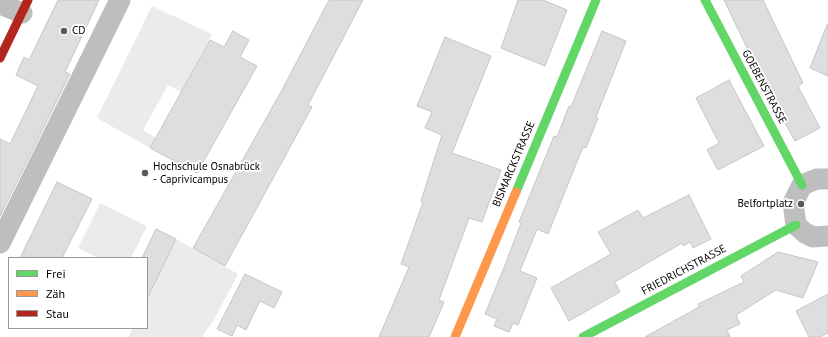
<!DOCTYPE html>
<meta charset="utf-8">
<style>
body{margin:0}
#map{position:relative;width:828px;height:337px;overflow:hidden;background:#fff;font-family:"PT Sans",sans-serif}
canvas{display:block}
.legend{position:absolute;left:8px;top:257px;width:140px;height:72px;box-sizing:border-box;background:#fff;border:1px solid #999;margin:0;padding:5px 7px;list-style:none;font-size:12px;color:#000}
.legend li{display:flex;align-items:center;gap:8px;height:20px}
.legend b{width:20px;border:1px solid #999}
</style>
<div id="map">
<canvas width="828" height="337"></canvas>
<ul class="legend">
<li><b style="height:5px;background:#63d668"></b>Frei</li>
<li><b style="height:5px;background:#ff974d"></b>Zäh</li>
<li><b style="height:5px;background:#b3261e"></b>Stau</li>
</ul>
</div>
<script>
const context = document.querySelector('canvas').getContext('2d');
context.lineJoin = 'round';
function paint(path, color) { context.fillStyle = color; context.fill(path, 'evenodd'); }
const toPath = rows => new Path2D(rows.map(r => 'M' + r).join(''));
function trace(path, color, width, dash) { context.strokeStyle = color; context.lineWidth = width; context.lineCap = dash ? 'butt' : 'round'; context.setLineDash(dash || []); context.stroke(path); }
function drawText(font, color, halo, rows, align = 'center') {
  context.font = font + ' "PT Sans",sans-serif'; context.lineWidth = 3.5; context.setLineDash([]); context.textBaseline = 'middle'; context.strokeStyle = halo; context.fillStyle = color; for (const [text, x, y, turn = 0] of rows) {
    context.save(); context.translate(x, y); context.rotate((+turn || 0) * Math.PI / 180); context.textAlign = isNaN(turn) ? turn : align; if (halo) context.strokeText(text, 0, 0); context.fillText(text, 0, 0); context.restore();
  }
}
const green = toPath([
 [152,6,212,34,181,92,168,85,143,130,156,138,150,148,97,118],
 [100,203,147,226,131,258,98,258,78,248],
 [176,239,238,274,214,320,202,337,128,337,133,328,147,328,147,299]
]);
const building = toPath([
 [58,0,99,0,65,72,70,74,0,216,0,139,10,144,38,86,16,75,24,57,29,60,58,0],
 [329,0,363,0,308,105,312,107,225,266,193,248,282,90,329,0],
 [518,0,543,0,567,10,545,66,501,48,518,0],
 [724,0,763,0,803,83,798,86,820,128,795,141,771,98,724,0],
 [827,25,828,25,828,76,810,68,827,25],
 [233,31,249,40,240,57,257,66,197,173,150,148,210,40,224,47,233,31],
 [602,31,626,41,596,117,598,118,586,148,583,147,548,234,537,229,520,271,537,278,518,325,513,323,509,332,494,326,497,319,485,314,505,265,521,223,519,222,554,136,557,137,569,106,571,107,602,31],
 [445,37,491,56,452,153,501,170,482,222,469,218,439,300,444,302,429,337,379,337,409,267,401,264,423,202,421,201,442,135,425,128,432,112,417,106,445,37],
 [729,80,764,146,718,170,707,150,719,143,696,98,729,80],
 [57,182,92,199,62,258,20,258,57,182],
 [689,195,711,239,693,248,690,242,683,246,682,243,615,282,620,292,569,321,551,288,611,254,598,232,638,210,643,218,689,195],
 [156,229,176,239,147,299,147,258,142,258,156,229],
 [778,252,818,262,803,298,776,290,736,315,740,324,727,330,730,337,645,337,699,307,698,304,744,282,741,276,778,252],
 [245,274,282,292,274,308,260,301,246,330,237,325,232,336,217,329,245,274],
 [828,294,828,333,820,337,809,337,796,311,828,294]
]);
const street = toPath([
 [0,4,22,13],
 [828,179,817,179,802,185,793,203,796,225,805,233,813,237,828,236],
 [0,243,120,0]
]);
const fast = toPath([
 [705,0,802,185],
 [516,192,596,0],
 [583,337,796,225]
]);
const slow = toPath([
 [455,337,516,192]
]);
const jam = toPath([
 [0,58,28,0]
]);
const markers = [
 [64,31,4,"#595959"],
 [145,173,4,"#595959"],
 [801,204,4,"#595959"]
];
const poiNames = [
 ["CD",72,31],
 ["Hochschule Osnabrück",153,167],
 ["- Caprivicampus",153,180],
 ["Belfortplatz",793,204,"right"]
];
const streetNames = [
 ["GOEBENSTRASSE",764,87,62],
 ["BISMARCKSTRASSE",514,164,-67],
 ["FRIEDRICHSTRASSE",684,270,-28]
];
paint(green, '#ebebeb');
paint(building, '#dedede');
trace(building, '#c6c6c6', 1);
trace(street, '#bebebe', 21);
trace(fast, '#63d668', 9);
trace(slow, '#ff974d', 9);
trace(jam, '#b3261e', 9);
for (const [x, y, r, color] of markers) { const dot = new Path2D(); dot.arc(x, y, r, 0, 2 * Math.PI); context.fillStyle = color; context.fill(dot); trace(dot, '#fff', 1.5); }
drawText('11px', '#000', '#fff', poiNames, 'left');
drawText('11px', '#000', '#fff', streetNames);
</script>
